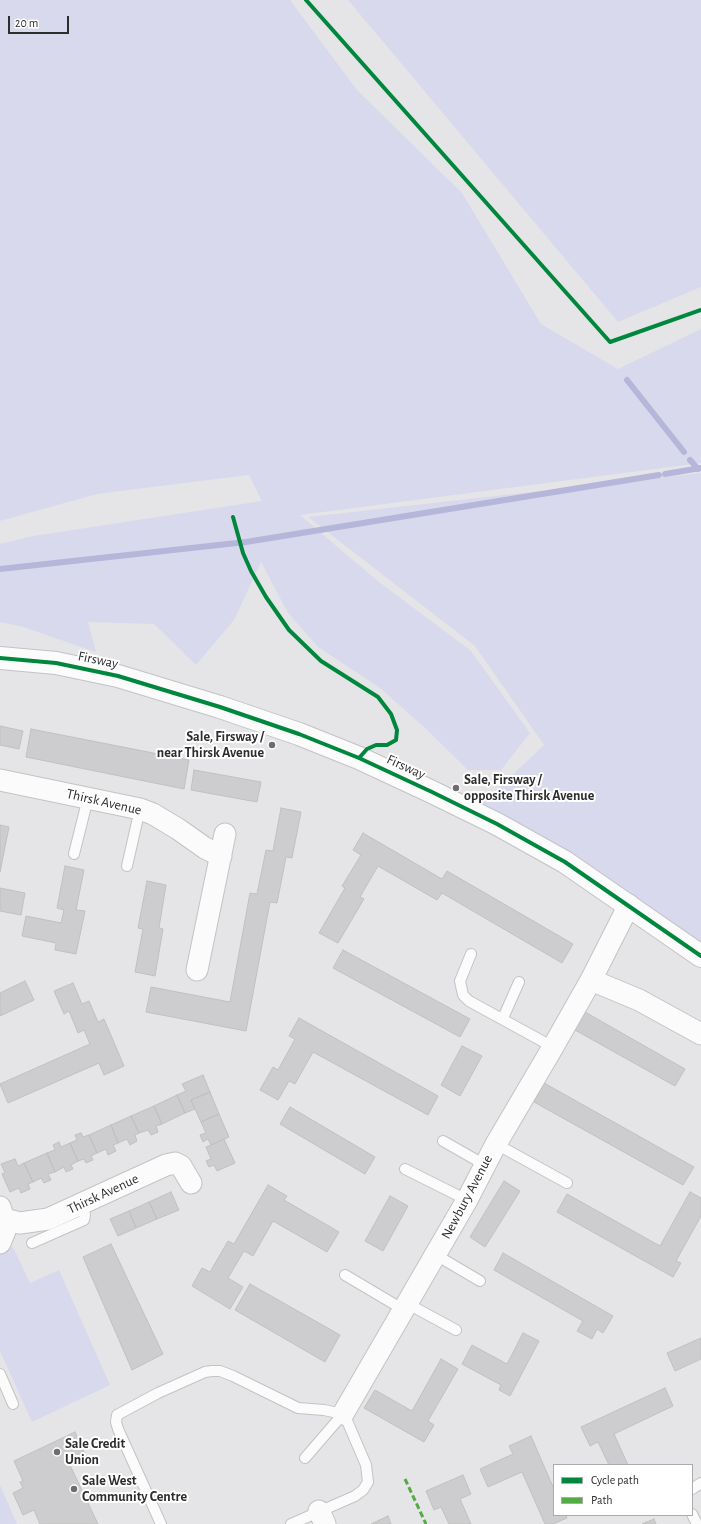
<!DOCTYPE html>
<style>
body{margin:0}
#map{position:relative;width:701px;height:1524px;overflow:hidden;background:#e5e5e7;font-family:"Alegreya Sans",sans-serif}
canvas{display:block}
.legend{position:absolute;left:553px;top:1464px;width:140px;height:52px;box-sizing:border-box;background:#fff;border:1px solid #ababab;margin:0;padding:5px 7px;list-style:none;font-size:12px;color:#2d2d2e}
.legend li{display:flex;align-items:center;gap:8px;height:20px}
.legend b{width:20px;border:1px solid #ababab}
.scale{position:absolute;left:8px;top:16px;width:61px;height:18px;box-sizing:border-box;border:2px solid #2d2d2e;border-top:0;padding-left:5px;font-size:12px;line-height:14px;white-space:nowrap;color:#2d2d2e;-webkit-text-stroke:3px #fff;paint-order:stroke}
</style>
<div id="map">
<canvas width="701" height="1524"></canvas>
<ul class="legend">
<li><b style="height:5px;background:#00873e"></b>Cycle path</li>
<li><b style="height:5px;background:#54ab44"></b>Path</li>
</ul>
<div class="scale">20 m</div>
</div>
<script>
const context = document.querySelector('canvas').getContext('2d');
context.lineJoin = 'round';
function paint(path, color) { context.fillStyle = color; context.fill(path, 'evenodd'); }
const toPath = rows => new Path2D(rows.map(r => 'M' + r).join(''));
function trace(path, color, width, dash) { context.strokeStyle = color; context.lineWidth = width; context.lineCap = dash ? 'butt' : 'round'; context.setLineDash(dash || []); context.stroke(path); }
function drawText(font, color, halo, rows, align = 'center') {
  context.font = font + ' "Alegreya Sans",sans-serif'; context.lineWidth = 4; context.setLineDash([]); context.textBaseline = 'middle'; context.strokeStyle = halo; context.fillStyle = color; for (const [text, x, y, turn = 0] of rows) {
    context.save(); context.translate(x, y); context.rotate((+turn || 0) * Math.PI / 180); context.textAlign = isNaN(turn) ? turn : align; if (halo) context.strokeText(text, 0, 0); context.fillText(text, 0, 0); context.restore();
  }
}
const green = toPath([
 [0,0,290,0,357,90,462,193,541,324,618,369,701,329,701,463,300,515,379,582,471,651,530,733,501,770,468,770,424,727,380,688,318,647,288,613,261,562,234,620,196,665,154,624,88,622,96,652,23,627,0,622,0,544,33,536,262,501,249,475,97,494,0,521],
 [348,0,701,0,701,287,618,322],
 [701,473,701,946,473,812,544,745,475,646,308,517],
 [13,1247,30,1283,59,1270,110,1385,32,1422,0,1351,0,1252],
 [0,1485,17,1524,0,1524]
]);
const stream = toPath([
 [627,380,684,452],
 [690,460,698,469],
 [665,474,701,468],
 [0,569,246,542,659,475]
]);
const building = toPath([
 [0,726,23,731,19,749,0,745,0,726],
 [31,729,189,760,184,789,26,757,31,729],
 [194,770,261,782,257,802,191,790,194,770],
 [281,808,301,812,292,858,286,857,277,903,270,902,246,1031,146,1012,151,987,230,1002,250,893,257,894,266,850,273,851,281,808],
 [0,825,9,827,0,872,0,825],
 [363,833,442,879,447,871,573,944,562,963,442,893,437,900,378,866,360,897,364,899,338,943,319,933,345,888,342,886,361,855,353,850,363,833],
 [65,866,84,870,76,910,85,911,76,954,55,950,56,943,22,936,26,916,61,923,64,910,57,908,65,866],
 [147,881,166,885,159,928,163,929,155,976,135,972,143,929,138,928,147,881],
 [0,888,25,893,21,915,0,911,0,888],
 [343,950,470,1019,460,1037,333,968,343,950],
 [25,981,34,1000,0,1016,0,993,25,981],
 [73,983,82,1004,89,1001,98,1022,104,1019,124,1066,104,1075,99,1063,8,1103,0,1084,90,1044,84,1030,78,1033,69,1011,64,1014,54,991,73,983],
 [585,1012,685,1069,675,1086,575,1030,585,1012],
 [299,1018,438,1096,428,1115,313,1052,295,1084,289,1081,278,1100,260,1090,273,1067,278,1070,295,1039,289,1036,299,1018],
 [462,1046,482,1056,460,1096,441,1085,462,1046],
 [203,1075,210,1092,191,1100,195,1109,185,1113,177,1095,186,1091,182,1084,203,1075],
 [544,1083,694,1167,683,1185,534,1102,544,1083],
 [210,1092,219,1114,201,1122,191,1100,210,1092],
 [177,1095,185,1113,162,1124,154,1106,177,1095],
 [154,1106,162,1124,156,1126,158,1132,151,1135,148,1130,139,1133,131,1116,154,1106],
 [290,1107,375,1157,365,1174,280,1124,290,1107],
 [219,1114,229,1137,211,1145,208,1139,203,1142,200,1135,206,1133,201,1122,219,1114],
 [131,1116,139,1133,135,1135,137,1141,130,1145,127,1139,118,1143,111,1125,131,1116],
 [111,1125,118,1143,113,1145,116,1151,108,1155,106,1149,97,1153,89,1135,111,1125],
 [81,1133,83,1137,89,1135,97,1153,91,1156,93,1160,86,1163,84,1159,78,1161,70,1143,77,1140,75,1135,81,1133],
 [224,1139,235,1163,217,1171,214,1165,209,1167,206,1161,211,1159,206,1147,224,1139],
 [59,1142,61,1147,70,1143,78,1161,71,1165,73,1169,66,1172,64,1167,55,1172,47,1153,55,1150,53,1145,59,1142],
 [47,1153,55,1172,48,1174,51,1180,44,1183,41,1178,33,1182,24,1163,47,1153],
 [15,1159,18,1166,24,1163,33,1182,28,1184,30,1189,21,1193,19,1188,10,1192,2,1174,5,1173,1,1164,15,1159],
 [504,1181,520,1191,485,1247,470,1237,504,1181],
 [268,1185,287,1196,284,1200,339,1232,327,1252,273,1221,253,1256,244,1251,228,1278,243,1287,230,1309,192,1286,202,1268,210,1272,228,1241,234,1244,268,1185],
 [171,1192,179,1210,157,1219,149,1202,171,1192],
 [690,1192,701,1198,701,1216,676,1261,681,1263,673,1277,557,1212,567,1194,660,1246,690,1192],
 [390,1196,408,1206,383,1251,365,1241,390,1196],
 [149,1202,157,1219,136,1228,129,1211,149,1202],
 [129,1211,136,1228,118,1236,110,1219,129,1211],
 [111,1244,163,1354,132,1370,83,1257,111,1244],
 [503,1253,613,1316,603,1333,597,1329,592,1339,577,1331,583,1321,494,1270,503,1253],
 [250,1284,340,1335,325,1362,235,1310,250,1284],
 [523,1333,539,1341,510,1396,499,1390,501,1385,462,1364,472,1345,507,1364,523,1333],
 [701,1338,701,1359,675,1371,667,1353,701,1338],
 [441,1359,458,1369,428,1421,434,1425,424,1442,364,1408,375,1390,412,1411,441,1359],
 [665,1388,673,1406,614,1434,628,1465,609,1465,598,1442,590,1446,581,1427,665,1388],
 [75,1432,85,1454,68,1461,98,1524,40,1524,34,1510,23,1515,13,1493,23,1488,20,1482,23,1481,14,1461,75,1432],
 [531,1436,554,1489,554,1515,566,1515,567,1518,553,1524,545,1524,522,1472,488,1487,480,1469,513,1454,509,1446,531,1436],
 [463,1475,471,1494,460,1499,471,1524,449,1524,441,1507,434,1510,426,1491,463,1475],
 [388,1516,391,1524,371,1524,388,1516],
 [654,1519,656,1524,642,1524,654,1519]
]);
const service = toPath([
 [74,854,88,798],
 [127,866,140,809],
 [471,954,460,981,463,995,469,1001,553,1047],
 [503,1018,519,982],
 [443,1141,485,1165],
 [496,1144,567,1183],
 [405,1169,467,1200],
 [32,1243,84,1220,85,1215,82,1203],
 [436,1255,480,1281],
 [345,1275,404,1310],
 [408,1304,456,1330],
 [0,1374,13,1404],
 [305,1458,343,1414],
 [692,1489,701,1483],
 [692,1514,697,1524],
 [161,1524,118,1429,116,1422,117,1415,158,1393,205,1372,212,1371,220,1371,233,1376,298,1408,324,1410,343,1414,348,1423,366,1465,368,1482,363,1490,355,1496,291,1524]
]);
const minor = toPath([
 [0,780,140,809,153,814,178,829,205,848,221,856],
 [197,970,225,834],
 [591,980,639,1000,701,1034],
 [4,1219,20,1223,48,1219,166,1165,175,1163,181,1166,191,1183],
 [0,1243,5,1231,4,1219,0,1207],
 [343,1414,467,1200,496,1144,553,1047,591,980,629,905],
 [319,1511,325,1524]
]);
const tertiary = toPath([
 [0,658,56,663,118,676,220,707,299,734,359,758,432,792,497,824,565,862,701,956]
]);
const quiet = toPath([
 [405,1479,426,1524]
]);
const cycleway = toPath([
 [306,0,610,342,701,310],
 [233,517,243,553,251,571,266,597,289,630,321,661,378,697,391,714,397,730,396,740,387,745,376,745,367,749,359,758],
 [0,658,56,663,118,676,220,707,299,734,359,758,432,792,497,824,565,862,701,956]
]);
const markers = [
 [272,745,4,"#6d6d6f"],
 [456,788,4,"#6d6d6f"],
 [57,1452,4,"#6d6d6f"],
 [74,1489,4,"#6d6d6f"]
];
const streetNames = [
 ["Firsway",98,660,12],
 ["Firsway",406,767,25],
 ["Thirsk Avenue",104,802,13],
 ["Thirsk Avenue",103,1194,-25],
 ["Newbury Avenue",467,1197,-62]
];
const poiNames = [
 ["Sale, Firsway /",264,737,"right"],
 ["near Thirsk Avenue",264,753,"right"],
 ["Sale, Firsway /",464,780],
 ["opposite Thirsk Avenue",464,796],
 ["Sale Credit",65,1444],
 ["Union",65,1460],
 ["Sale West",82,1481],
 ["Community Centre",82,1497]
];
paint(green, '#d8d9ec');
trace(stream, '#b5b6da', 6);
paint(building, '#cdcdcf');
trace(building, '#c0c0c1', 1);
trace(service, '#c3c3c5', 12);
trace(minor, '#c3c3c5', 23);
trace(tertiary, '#c3c3c5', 24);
trace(service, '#fbfbfb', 10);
trace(minor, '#fbfbfb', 21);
trace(tertiary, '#fbfbfb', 22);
trace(quiet, '#54ab44', 3, [6, 3]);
trace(cycleway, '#00873e', 4);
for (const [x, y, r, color] of markers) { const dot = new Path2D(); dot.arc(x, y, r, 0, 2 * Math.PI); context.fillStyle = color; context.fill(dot); trace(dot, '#fff', 1.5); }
drawText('14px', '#2d2d2e', '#fff', streetNames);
drawText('bold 14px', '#2d2d2e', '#fff', poiNames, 'left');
</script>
